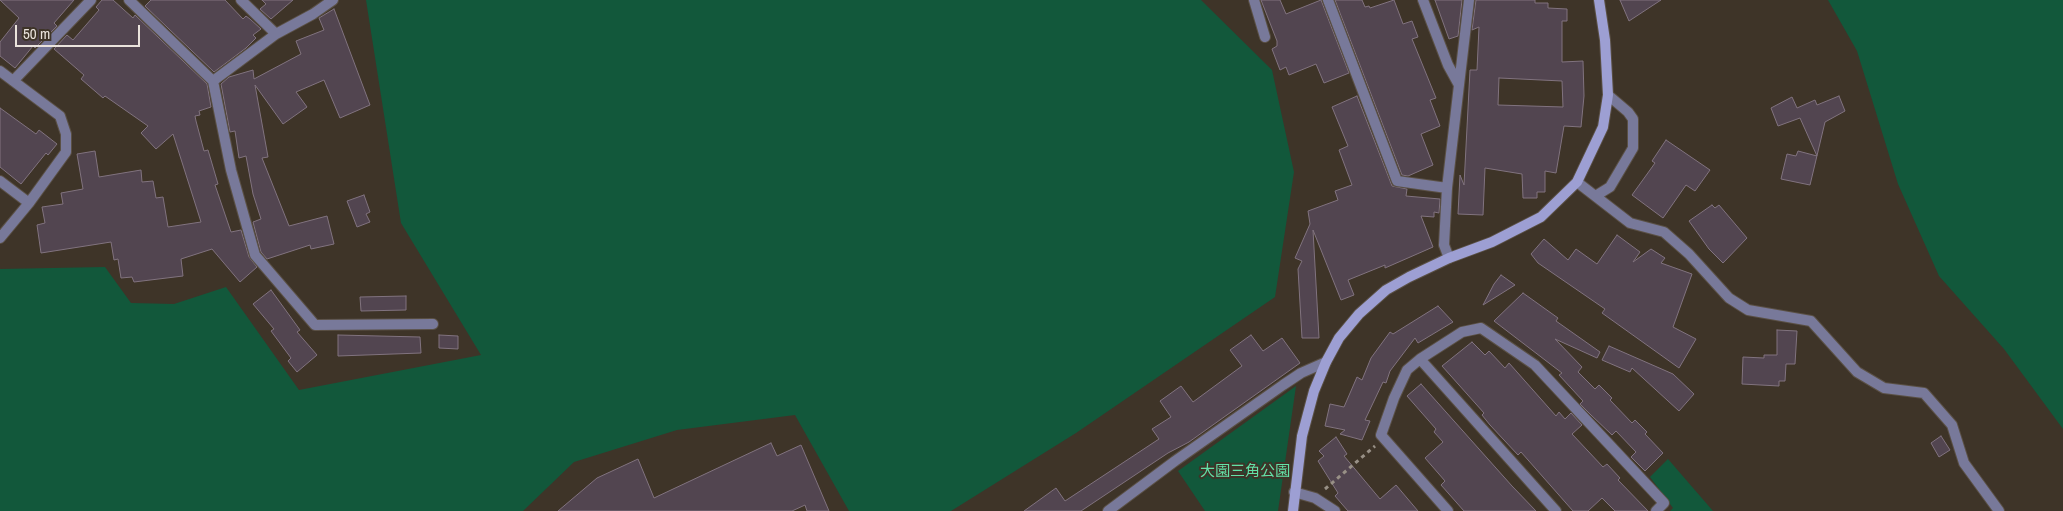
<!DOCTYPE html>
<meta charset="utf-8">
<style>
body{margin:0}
#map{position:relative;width:2063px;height:511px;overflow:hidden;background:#3e3428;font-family:"Archivo Narrow",sans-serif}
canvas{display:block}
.scale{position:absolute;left:15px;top:25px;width:125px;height:22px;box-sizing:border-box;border:2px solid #eae3dc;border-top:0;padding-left:6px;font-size:15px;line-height:18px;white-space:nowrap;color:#eae3dc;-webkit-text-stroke:4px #3e3428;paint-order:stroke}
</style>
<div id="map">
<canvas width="2063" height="511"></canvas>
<div class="scale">50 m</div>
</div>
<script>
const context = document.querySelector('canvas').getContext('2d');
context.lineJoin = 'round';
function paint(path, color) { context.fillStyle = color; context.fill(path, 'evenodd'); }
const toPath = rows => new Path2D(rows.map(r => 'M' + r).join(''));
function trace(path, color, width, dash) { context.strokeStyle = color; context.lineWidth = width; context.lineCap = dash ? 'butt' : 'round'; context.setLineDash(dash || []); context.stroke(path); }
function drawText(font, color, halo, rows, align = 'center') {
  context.font = font + ' "Archivo Narrow","Noto Sans JP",sans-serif'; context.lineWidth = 4; context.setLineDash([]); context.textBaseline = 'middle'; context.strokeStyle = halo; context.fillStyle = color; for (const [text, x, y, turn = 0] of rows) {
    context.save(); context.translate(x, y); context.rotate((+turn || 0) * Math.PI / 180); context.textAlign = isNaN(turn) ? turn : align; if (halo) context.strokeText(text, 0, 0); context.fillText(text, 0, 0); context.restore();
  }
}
const green = toPath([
 [366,0,1201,0,1272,70,1294,172,1275,297,1076,433,951,511,849,511,795,415,677,430,574,462,523,511,0,511,0,269,105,267,131,303,174,304,226,287,299,390,481,355,401,223],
 [1828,0,2063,0,2063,429,2004,349,1939,276,1898,184,1857,51],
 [1296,386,1278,511,1205,511,1178,471],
 [1668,459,1713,511,1670,511,1673,508,1650,477]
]);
const building = toPath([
 [0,0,74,0,54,23,57,26,35,48,33,46,15,68,0,56,0,42,19,18,0,0],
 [102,0,113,0,133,18,135,15,207,84,211,107,199,111,200,115,195,116,196,121,204,151,208,150,218,184,215,185,231,232,241,230,249,257,257,267,240,282,212,249,181,259,183,276,134,282,132,277,121,278,118,259,114,260,111,242,41,253,37,225,45,223,42,207,63,204,61,193,83,189,77,154,95,151,99,177,141,170,142,182,153,181,156,198,163,197,168,227,201,222,173,134,156,149,141,133,148,126,105,96,103,98,81,79,84,75,54,49,67,35,73,40,99,10,96,7,102,0],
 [151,0,225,0,243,19,246,16,250,19,261,29,253,35,256,38,246,48,214,72,145,6,151,0],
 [262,0,293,0,271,19,260,9,266,4,262,0],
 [1261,0,1280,0,1286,14,1321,0,1349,73,1324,83,1316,64,1289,75,1286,67,1280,70,1272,49,1277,46,1277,41,1261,0],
 [1335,0,1362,0,1365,7,1369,6,1370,8,1394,0,1403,24,1412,21,1418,37,1412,39,1436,98,1430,100,1440,126,1421,134,1433,165,1408,176,1402,175,1335,0],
 [1435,0,1462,0,1458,36,1449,39,1435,0],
 [1476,0,1535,0,1535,3,1548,3,1548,8,1567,9,1567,21,1562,21,1562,62,1583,61,1584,96,1581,127,1564,126,1556,173,1545,171,1545,192,1537,192,1537,198,1523,198,1522,174,1485,168,1483,215,1458,214,1460,175,1464,185,1470,70,1477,70,1479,27,1472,30,1476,0],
 [1499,78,1562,81,1563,107,1498,105,1499,78],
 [1620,0,1661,0,1629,21,1620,0],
 [334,9,370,105,340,118,324,80,296,92,307,107,283,124,255,85,268,157,262,158,289,226,327,216,334,244,311,249,310,245,267,259,261,252,253,222,261,219,253,194,246,156,239,158,235,131,230,132,221,84,229,77,253,70,254,79,301,54,296,41,324,30,319,18,334,9],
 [1357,96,1392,186,1407,189,1406,196,1440,199,1439,213,1434,212,1434,217,1421,216,1433,247,1385,268,1385,265,1348,280,1354,295,1341,300,1313,230,1319,338,1302,338,1298,269,1302,261,1295,258,1310,224,1308,211,1338,200,1335,191,1352,185,1339,150,1348,146,1332,107,1357,96],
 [1839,96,1845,111,1825,122,1810,185,1781,179,1787,154,1796,156,1798,151,1817,156,1800,118,1778,126,1771,108,1792,97,1797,108,1815,100,1817,105,1839,96],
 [0,108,36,134,39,130,57,144,48,155,46,153,21,184,0,167,0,108],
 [1666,140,1710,170,1695,191,1686,185,1663,218,1632,195,1655,163,1652,161,1666,140],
 [364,195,370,212,366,214,370,222,357,227,347,201,364,195],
 [1712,205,1715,208,1719,205,1747,238,1723,263,1709,249,1689,221,1712,205],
 [1617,235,1640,252,1633,262,1651,249,1665,258,1661,263,1692,274,1673,327,1696,339,1679,368,1602,313,1605,309,1538,263,1531,254,1544,239,1568,260,1576,249,1597,264,1617,235],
 [1501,275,1515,285,1483,305,1494,284,1501,275],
 [271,290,300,330,297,332,317,355,297,372,288,361,291,358,271,331,274,329,253,304,271,290],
 [1523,293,1558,318,1556,321,1600,352,1597,358,1555,339,1582,367,1578,372,1595,389,1599,385,1612,398,1610,400,1632,423,1635,420,1647,432,1645,434,1663,453,1645,471,1631,457,1636,452,1616,431,1612,435,1591,415,1580,404,1583,401,1559,375,1562,373,1494,321,1523,293],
 [406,296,406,310,361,311,360,297,406,296],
 [1438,306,1453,322,1418,343,1415,338,1390,371,1386,383,1383,382,1365,420,1370,421,1362,440,1340,434,1345,430,1325,426,1330,404,1344,407,1357,377,1362,380,1371,358,1390,332,1393,334,1438,306],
 [1777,330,1797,331,1795,364,1786,364,1785,381,1779,381,1779,386,1742,384,1743,357,1764,358,1764,355,1777,355,1777,330],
 [338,335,420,337,421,353,338,356,338,335],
 [439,335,458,336,458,349,439,348,439,335],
 [1251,335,1263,351,1282,338,1300,363,1189,442,1168,453,1081,511,1024,511,1056,488,1065,501,1159,439,1152,429,1171,417,1160,401,1181,386,1193,402,1242,366,1230,350,1251,335],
 [1472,342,1485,355,1489,351,1505,368,1509,363,1556,416,1559,412,1565,419,1571,413,1582,425,1572,434,1603,467,1607,464,1620,478,1618,480,1648,511,1615,511,1602,498,1588,511,1573,511,1521,452,1518,455,1490,425,1482,415,1484,413,1442,366,1472,342],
 [1609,346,1673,374,1694,394,1679,411,1632,368,1630,372,1602,360,1609,346],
 [1421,384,1512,486,1536,511,1464,511,1441,485,1445,481,1425,458,1443,442,1434,432,1436,429,1407,396,1421,384],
 [1941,436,1950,450,1939,457,1931,443,1941,436],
 [1336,437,1347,454,1344,456,1380,499,1396,485,1418,511,1348,511,1335,496,1338,493,1318,461,1324,456,1319,451,1336,437],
 [771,443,777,456,801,445,829,511,807,511,805,505,792,511,558,511,597,478,638,459,654,498,771,443]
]);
const path = toPath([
 [1325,489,1375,446]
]);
const street = toPath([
 [129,0,213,81,231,170,255,255,315,325,433,324],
 [241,0,276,34],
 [1254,0,1265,37],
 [1328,0,1397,181,1447,188],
 [1423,0,1448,65,1459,85,1447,188,1444,245,1449,258],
 [0,71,60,116,66,134,66,152,29,203,0,238],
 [13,81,91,0],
 [213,81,276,34,313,14,333,0],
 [1459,85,1469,0],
 [0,181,29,203],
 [1577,182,1630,223,1664,232,1689,254,1729,298,1748,310,1811,321,1857,372,1884,388,1924,393,1952,425,1964,463,1999,511],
 [1597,195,1610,187,1633,148,1633,119,1628,112,1608,95],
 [1420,359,1462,332,1481,328,1535,365,1664,503,1656,511],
 [1294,492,1315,498,1335,511],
 [1108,511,1175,461,1283,385,1301,373,1326,362],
 [1448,511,1381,435,1394,398,1407,370,1420,359,1556,511]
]);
const secondary = toPath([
 [1293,511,1302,436,1314,391,1326,362,1339,338,1359,314,1386,290,1409,277,1449,258,1492,242,1541,217,1577,182,1603,127,1608,95,1605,40,1599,0]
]);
const parkNames = [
 ["大園三角公園",1245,472]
];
paint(green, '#12583b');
paint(building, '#524550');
trace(building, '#81737f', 1);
trace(street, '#5a5045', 12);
trace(secondary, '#5a5045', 12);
trace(path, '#989086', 3, [4, 4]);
trace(street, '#78799a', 10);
trace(secondary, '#9d9fd3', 10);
drawText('15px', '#63e1a7', '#3e3428', parkNames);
</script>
